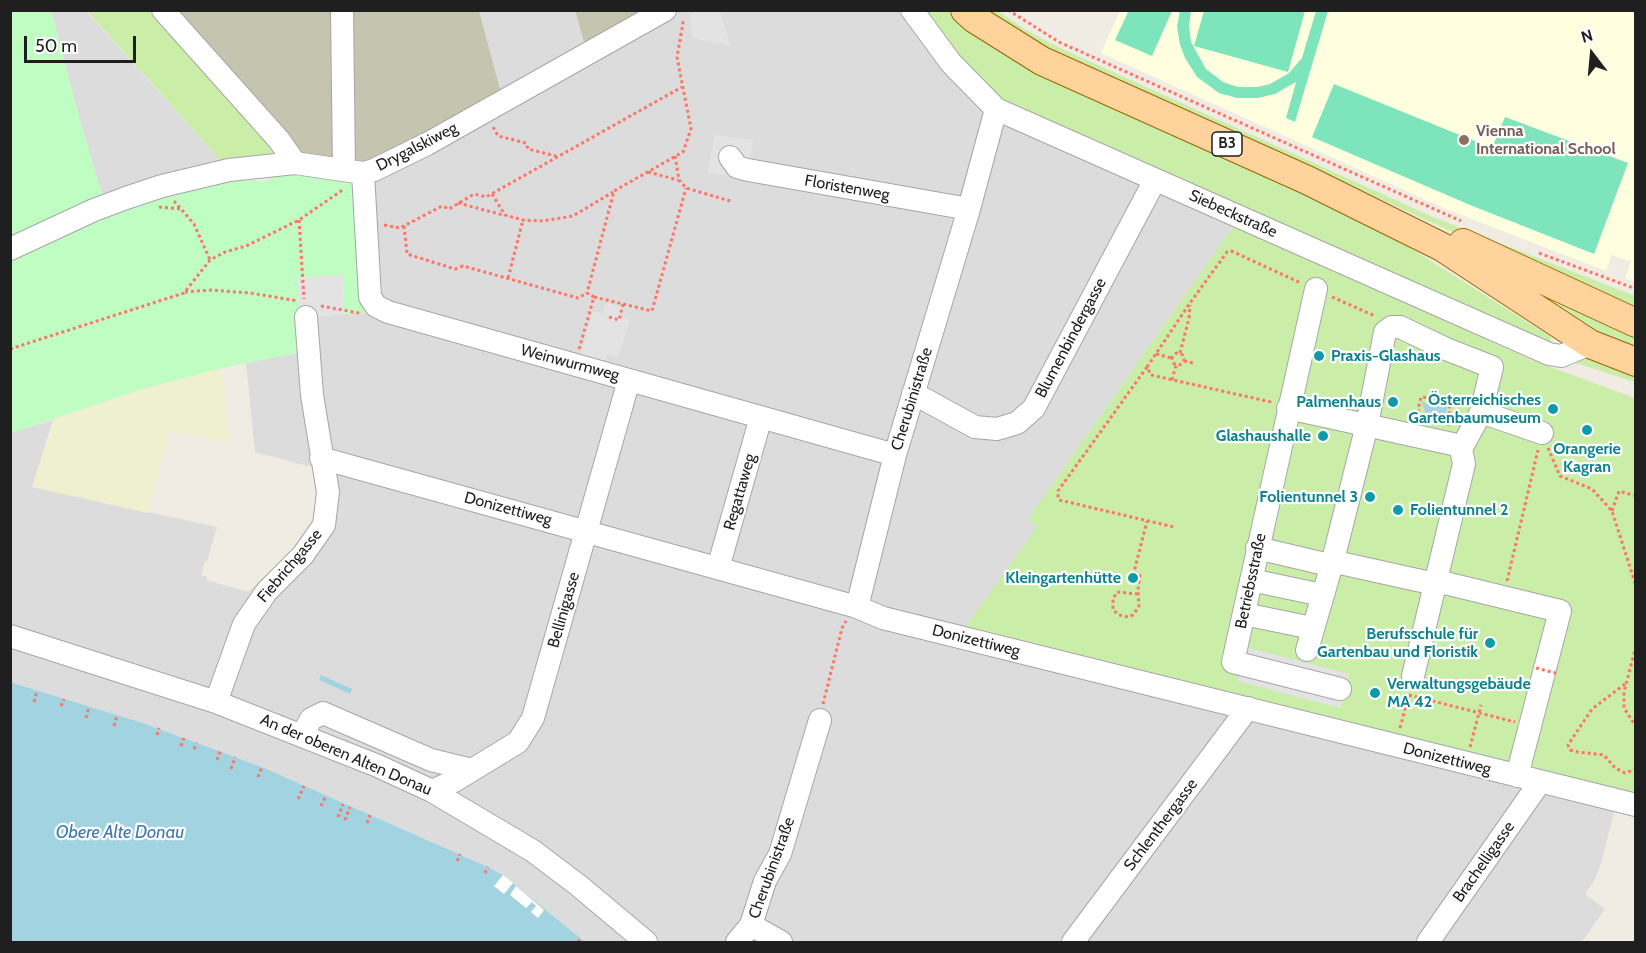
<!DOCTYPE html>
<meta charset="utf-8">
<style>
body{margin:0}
#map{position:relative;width:1646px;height:953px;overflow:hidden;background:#f0ece4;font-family:Cabin,sans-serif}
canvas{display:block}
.frame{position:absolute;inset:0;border:12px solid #1f1f1f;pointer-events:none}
.north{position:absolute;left:1562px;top:24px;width:60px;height:60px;-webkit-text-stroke:4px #fff;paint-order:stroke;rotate:344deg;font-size:16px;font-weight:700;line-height:24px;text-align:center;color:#1f1f1f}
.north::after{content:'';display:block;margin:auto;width:21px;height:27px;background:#1f1f1f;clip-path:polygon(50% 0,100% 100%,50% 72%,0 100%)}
.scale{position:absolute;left:24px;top:36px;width:112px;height:27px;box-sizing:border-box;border:3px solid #1f1f1f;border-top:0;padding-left:8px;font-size:18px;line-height:21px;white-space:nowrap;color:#1f1f1f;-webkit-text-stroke:4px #fff;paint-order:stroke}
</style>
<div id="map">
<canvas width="1646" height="953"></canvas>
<div class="frame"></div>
<div class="north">N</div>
<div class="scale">50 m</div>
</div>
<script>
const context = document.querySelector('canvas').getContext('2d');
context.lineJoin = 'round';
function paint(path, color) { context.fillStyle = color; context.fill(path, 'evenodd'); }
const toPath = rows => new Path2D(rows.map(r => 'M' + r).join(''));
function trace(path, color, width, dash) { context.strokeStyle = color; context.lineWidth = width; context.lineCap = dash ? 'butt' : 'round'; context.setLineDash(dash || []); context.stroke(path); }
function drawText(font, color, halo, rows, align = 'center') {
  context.font = font + ' Cabin,sans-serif'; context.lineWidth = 4.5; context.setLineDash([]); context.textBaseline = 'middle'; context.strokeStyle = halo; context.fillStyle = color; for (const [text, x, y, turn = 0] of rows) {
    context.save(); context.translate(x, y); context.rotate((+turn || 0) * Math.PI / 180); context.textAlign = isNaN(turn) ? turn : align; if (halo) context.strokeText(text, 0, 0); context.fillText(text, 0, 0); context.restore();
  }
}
const residential = toPath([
 [51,11,86,11,223,163,104,201,82,128],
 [479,11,575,11,585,45,651,11,918,11,1234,225,1028,519,1038,526,966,626,1620,789,1601,863,1594,881,1585,894,1605,909,1582,942,585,942,503,875,488,867,262,767,143,723,11,682,10,433,53,420,33,487,217,527,207,561,205,561,201,575,207,577,207,580,248,592,309,534,316,521,317,500,312,467,255,452,246,363,302,352,300,318,368,312,349,181,352,162,502,96]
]);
const education = toPath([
 [1120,11,1635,11,1635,282,1625,278,1631,262,1612,255,1606,271,1446,209,1101,53]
]);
const construction = toPath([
 [575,10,651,11,585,46],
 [167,11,479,11,502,96,397,149,371,159,352,162,296,153]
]);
const farmland = toPath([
 [222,368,229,443,169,431,148,513,32,487,53,420,139,390]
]);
const grass = toPath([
 [87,11,158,11,279,154,223,163],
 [918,11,947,11,976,34,1377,227,1551,337,1550,348,1000,101],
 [986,11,998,11,1026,30,1060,48,1433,217,1635,296,1635,315,1046,47],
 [1234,225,1531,360,1635,398,1635,793,966,626,1037,527,1028,519],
 [1536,288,1635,332,1635,352,1610,340,1535,294],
 [1574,353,1635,373,1635,382,1573,362]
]);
const park = toPath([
 [10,11,51,11,82,128,104,201,10,243],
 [280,173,302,173,349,181,357,191,368,312,344,314,343,275,297,278,302,352,222,368,139,390,11,433,11,259,142,199,225,179,265,181]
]);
const pitch = toPath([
 [1129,10,1172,11,1152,56,1115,40],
 [1180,11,1191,11,1189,26,1191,42,1206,69,1223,82,1238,87,1257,87,1270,84,1289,73,1302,58,1316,11,1328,11,1295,122,1286,118,1296,82,1275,94,1258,98,1237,98,1219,93,1197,77,1185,58,1180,45,1177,26],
 [1204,11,1305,11,1288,72,1194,46],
 [1334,84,1492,148,1505,117,1628,163,1594,254,1470,205,1312,137]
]);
const parking = toPath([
 [697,10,720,11,731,46,692,38,690,15],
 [714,135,753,140,747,179,708,173],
 [343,275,344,314,300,318,297,278],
 [606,303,622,307,619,317,630,320,618,358,607,355,605,366,580,356,593,311,603,314],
 [1245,647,1349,674,1347,684,1243,657],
 [1239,671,1343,697,1340,708,1237,681]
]);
const water = toPath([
 [1421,401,1427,404,1446,403,1448,404,1445,417,1440,419,1426,414],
 [321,675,352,689,350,694,319,680],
 [10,682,143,723,262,767,488,867,503,875,585,942,11,942]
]);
const pier = toPath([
 [503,875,513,883,504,894,494,886],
 [516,886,544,910,538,918,531,912,536,906,532,902,526,908,510,895]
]);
const path = toPath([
 [1008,10,1059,42,1461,221],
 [493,127,498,136,526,143,528,149,556,156],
 [675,156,679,180,686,188,730,201],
 [648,172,678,180],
 [492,194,505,215,523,220,543,221,573,216,613,192],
 [174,201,194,224,210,260],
 [458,203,503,215],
 [159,207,181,209],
 [299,220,304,299],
 [384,225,400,228,442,206,449,209,474,194,486,197,682,87],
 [404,226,407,254,455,269,463,266,578,298,587,293],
 [1539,253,1636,289],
 [508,278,523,220],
 [185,292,211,290,250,293,298,301],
 [594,297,652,311,686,188],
 [1332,297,1375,316],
 [321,306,359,313],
 [609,317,619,320,623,304],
 [10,349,184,293,210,260,225,252,246,246,299,220,344,189],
 [579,349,594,297,587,293,614,191,683,152,691,129,677,57,683,23,681,19],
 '1172 359a6 6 0 1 1 12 0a6 6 0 1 1-12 0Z',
 [1180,353,1189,318,1190,305],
 [1156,354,1171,358],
 [1184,361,1193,363],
 [1147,367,1058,491,1058,496,1059,500,1072,503,1174,527],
 [1172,380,1176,365],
 [1271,402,1151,375,1147,367,1190,303,1227,252,1231,251,1238,254,1301,283],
 [1421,418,1418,409,1421,397,1432,398,1450,403,1448,426],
 [1548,448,1560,476,1592,489,1612,511,1636,586],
 [1612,511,1619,491,1636,496],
 [1507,581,1538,450],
 [1138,594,1117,592,1113,599,1113,610,1119,615,1128,617,1133,615,1139,606,1138,590,1140,575,1134,572,1147,521],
 [1636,646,1624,692,1624,708,1636,727],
 [1625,684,1592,709,1568,745,1570,750,1578,752,1604,755,1615,768,1625,773,1636,769],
 [10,687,12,683],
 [1409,695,1515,722],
 [34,702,37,691],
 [823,704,842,628,846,621],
 [61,706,64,699],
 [86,718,89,707],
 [114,726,117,715],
 [1400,728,1409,694],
 [157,735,159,728],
 [181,746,184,738],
 [1470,747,1481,705],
 [194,749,197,743],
 [217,760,220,751],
 [231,769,235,757],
 [258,777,262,767],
 [298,799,304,786],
 [321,806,326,796],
 [338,817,343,804],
 [345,820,350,807],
 [367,823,370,815],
 [457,861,460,854],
 [485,873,488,867],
 [578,942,580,939]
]);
const minor = toPath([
 [163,10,279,140,295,163],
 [342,10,344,170],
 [912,10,951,63,996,109,1549,354,1561,356,1590,344],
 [730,157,737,167,748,170,969,209],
 [363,173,370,297,376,306,388,312,895,455],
 [10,249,94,210,126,198,162,186,229,170,295,163,363,173,374,170,427,144,665,10],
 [1316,289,1233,662,1340,689],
 [913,393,975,427,997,429,1017,423,1034,408,1155,180],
 [1288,408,1457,445,1461,449],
 [1481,412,1542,433],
 [321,458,857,607,883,618,1636,805],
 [1257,548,1325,564,1340,563,1435,584,1445,583,1560,611,1517,776],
 [718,568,761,417],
 [1251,580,1322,595],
 [857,607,895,455,969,209,996,109],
 [1244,614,1312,628],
 [10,636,216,702,378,766,432,791,533,851,578,885,646,942],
 [1307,650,1332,564,1367,425,1385,332,1392,327,1400,327,1446,349,1492,367,1481,412,1461,449,1464,464,1413,676],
 [216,702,244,624,267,591,303,555,324,525,328,492,312,395,306,317],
 [302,736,311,719,323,713,431,760,472,770],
 [432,791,454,781,518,742,533,718,629,380],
 [751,925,781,942],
 [737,942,751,925,765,881,780,854,820,720],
 [1073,942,1248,708],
 [1428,942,1540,782]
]);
const major = toPath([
 [965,10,975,19,1042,61,1307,180,1442,247,1590,344,1636,362],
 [1463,243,1636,323]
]);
const pathBridge = toPath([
 [1536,668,1559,674]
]);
const markers = [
 [1464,140,6,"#8d6e63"],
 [1319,356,6,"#0f9aa8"],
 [1393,402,6,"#0f9aa8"],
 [1553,409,6,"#0f9aa8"],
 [1587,430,6,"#0f9aa8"],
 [1323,436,6,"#0f9aa8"],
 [1370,497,6,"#0f9aa8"],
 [1398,510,6,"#0f9aa8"],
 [1133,578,6,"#0f9aa8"],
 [1490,643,6,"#0f9aa8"],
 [1375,693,6,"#0f9aa8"]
];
const shields = [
 [1227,144,30]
];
const shieldNames = [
 ["B3",1227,144]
];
const educationNames = [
 ["Vienna",1476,131],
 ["International School",1476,149]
];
const streetNames = [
 ["Drygalskiweg",417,147,-27],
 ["Floristenweg",847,188,10],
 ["Siebeckstraße",1233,214,24],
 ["Blumenbindergasse",1071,338,-62],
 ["Weinwurmweg",570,363,15],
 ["Cherubinistraße",912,399,-73],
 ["Regattaweg",740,492,-74],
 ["Donizettiweg",508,509,15],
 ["Fiebrichgasse",290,566,-50],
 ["Betriebsstraße",1251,581,-78],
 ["Bellinigasse",564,610,-74],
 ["Donizettiweg",976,641,14],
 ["An der oberen Alten Donau",346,755,23],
 ["Donizettiweg",1447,759,14],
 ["Schlenthergasse",1161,825,-53],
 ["Brachelligasse",1484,862,-55],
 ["Cherubinistraße",772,868,-70]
];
const cultureNames = [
 ["Praxis-Glashaus",1331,356,"left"],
 ["Österreichisches",1541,400],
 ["Gartenbaumuseum",1541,418],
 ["Palmenhaus",1381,402],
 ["Glashaushalle",1311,436],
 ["Orangerie",1587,449,"center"],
 ["Kagran",1587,467,"center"],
 ["Folientunnel 3",1358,497],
 ["Folientunnel 2",1410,510,"left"],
 ["Kleingartenhütte",1121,578],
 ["Berufsschule für",1478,634],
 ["Gartenbau und Floristik",1478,652],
 ["Verwaltungsgebäude",1387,684,"left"],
 ["MA 42",1387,702,"left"]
];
const waterNames = [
 ["Obere Alte Donau",120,833]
];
paint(residential, '#dddcdc');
paint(education, '#ffffdf');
paint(construction, '#c5c5af');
paint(farmland, '#eef0cf');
paint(grass, '#caeda7');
paint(park, '#bffdc3');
paint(pitch, '#7ee4bc');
paint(parking, '#e3e3e3');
paint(water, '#a2d3e1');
paint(pier, '#fff');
trace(minor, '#a6a6a6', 24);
trace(major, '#9a6600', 30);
trace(path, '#ff7567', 3, [3, 3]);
trace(minor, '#fff', 22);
trace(major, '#ffd39b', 28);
trace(pathBridge, '#ff7567', 3, [3, 3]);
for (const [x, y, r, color] of markers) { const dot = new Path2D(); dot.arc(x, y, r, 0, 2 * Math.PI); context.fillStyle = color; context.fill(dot); trace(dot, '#fff', 2); }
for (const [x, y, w] of shields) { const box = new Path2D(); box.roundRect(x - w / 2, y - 12, w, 24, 4.5); context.fillStyle = '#fff'; context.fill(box); trace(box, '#1f1f1f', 1.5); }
drawText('bold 15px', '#1f1f1f', null, shieldNames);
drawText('bold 16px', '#785e54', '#fff', educationNames, 'left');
drawText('16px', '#1f1f1f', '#fff', streetNames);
drawText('bold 16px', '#0d838f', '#fff', cultureNames, 'right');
drawText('italic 18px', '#4279ad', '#fff', waterNames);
</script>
